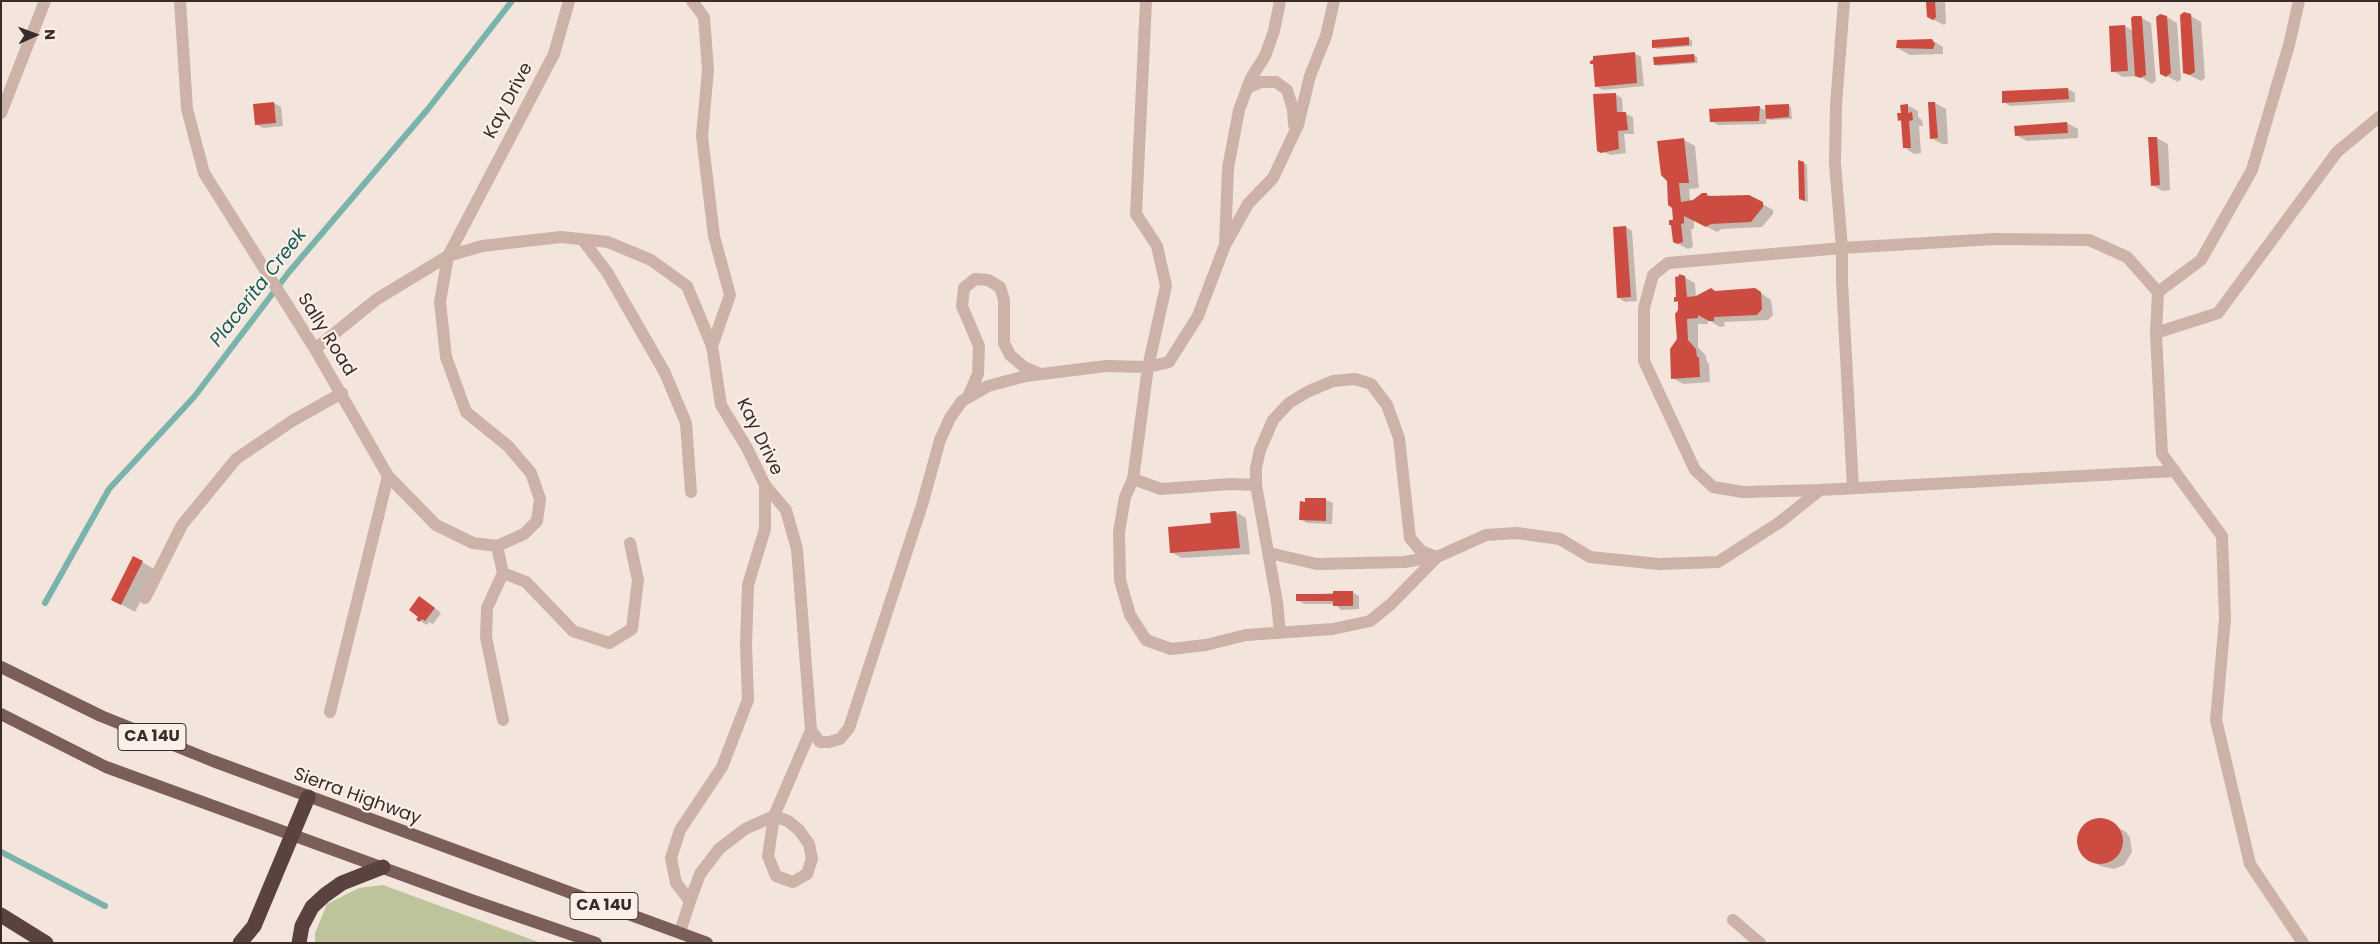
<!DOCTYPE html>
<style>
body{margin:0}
#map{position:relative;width:2380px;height:944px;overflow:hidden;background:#f4e5dc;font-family:Poppins,sans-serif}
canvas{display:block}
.frame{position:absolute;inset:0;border:2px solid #392b28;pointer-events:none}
.north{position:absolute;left:10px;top:10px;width:50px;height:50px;-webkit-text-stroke:4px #fbf0e9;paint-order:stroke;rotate:88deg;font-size:14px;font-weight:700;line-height:20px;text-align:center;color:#392b28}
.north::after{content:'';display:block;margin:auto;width:18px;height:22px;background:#392b28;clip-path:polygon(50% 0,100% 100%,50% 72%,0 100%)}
</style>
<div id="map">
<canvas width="2380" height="944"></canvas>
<div class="frame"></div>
<div class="north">N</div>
</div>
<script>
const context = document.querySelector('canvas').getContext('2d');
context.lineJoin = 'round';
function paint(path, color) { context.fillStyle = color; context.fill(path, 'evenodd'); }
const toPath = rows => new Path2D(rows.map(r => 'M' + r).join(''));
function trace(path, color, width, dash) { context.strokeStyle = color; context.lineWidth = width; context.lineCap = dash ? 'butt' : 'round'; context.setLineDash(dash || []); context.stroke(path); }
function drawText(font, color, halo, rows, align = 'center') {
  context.font = font + ' Poppins,sans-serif'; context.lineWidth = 4.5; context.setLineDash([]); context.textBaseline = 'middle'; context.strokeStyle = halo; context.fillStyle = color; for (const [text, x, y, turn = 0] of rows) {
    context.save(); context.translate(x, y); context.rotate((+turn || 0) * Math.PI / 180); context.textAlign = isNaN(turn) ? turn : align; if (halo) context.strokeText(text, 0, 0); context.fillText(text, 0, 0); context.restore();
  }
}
const green = toPath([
 [383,885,541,943,315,943,315,933,327,904,359,888]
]);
const shadow = toPath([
 [1927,1,1945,1,1946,23,1944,25,1928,17],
 [2191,16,2201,22,2205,78,2201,81,2185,73],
 [2140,17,2151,23,2156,81,2152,84,2139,76,2123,77,2113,71,2110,27,2125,26,2133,31],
 [2167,17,2177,23,2181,79,2178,82,2161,73],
 [1689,39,1692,40,1692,46,1657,49,1654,47],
 [1932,40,1943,47,1943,54,1910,55,1899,49,1897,45],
 [1634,53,1641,57,1644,86,1603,90,1596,86,1595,65,1591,63],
 [1694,55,1697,57,1698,63,1658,66,1655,64,1654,58],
 [2068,89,2075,93,2075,102,2010,106,2004,102],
 [1615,94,1622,98,1623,113,1633,117,1634,134,1624,134,1626,153,1611,155,1598,150],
 [274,103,281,107,283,126,263,128,256,124],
 [1935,103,1946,109,1948,144,1942,144,1931,138,1929,104],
 [1788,105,1791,107,1792,119,1770,120,1767,118,1766,124,1718,125,1711,121,1759,107,1766,111],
 [1907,105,1918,111,1918,117,1922,120,1923,126,1919,126,1921,153,1914,154,1904,147,1902,122,1899,120],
 [2067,123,2078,129,2078,138,2027,141,2016,135,2016,127],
 [2157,138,2168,144,2170,190,2163,191,2152,185],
 [1684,140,1695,146,1699,188,1689,189,1690,202,1707,194,1712,197,1749,196,1773,210,1773,214,1762,227,1722,229,1717,232,1694,220,1694,229,1691,229,1693,247,1688,249,1674,242,1674,221,1668,180,1658,142],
 [1801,161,1807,165,1808,202,1802,200],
 [1626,227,1632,231,1637,301,1625,302,1619,298],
 [1684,277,1695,283,1696,297,1711,289,1715,292,1755,289,1771,300,1773,315,1768,320,1724,322,1725,326,1720,327,1708,320,1708,324,1698,324,1698,347,1706,356,1707,362,1709,364,1710,382,1683,384,1673,378,1679,311,1679,303,1675,301],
 [1326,500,1333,503,1332,524,1307,523,1300,519,1306,503],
 [1236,512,1246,518,1250,554,1182,558,1171,552,1212,524],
 [142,562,156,570,135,612,113,600],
 [1352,592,1359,596,1359,609,1341,610,1335,604,1304,604,1297,600,1297,595],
 [427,602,441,613,433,624,429,622,427,625,420,621],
 [2105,820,2126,832,2130,838,2132,852,2124,865,2114,869,2100,866,2089,859,2081,851,2079,836,2084,827,2090,822]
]);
const stream = toPath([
 [45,603,109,489,194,397,289,272,428,109,512,1],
 [1,852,105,906]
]);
const building = toPath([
 [1926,1,1935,1,1936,17,1933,20,1927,17],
 [2184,12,2191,14,2195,72,2190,75,2183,73,2180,15],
 [2160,14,2167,16,2171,73,2166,77,2160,74,2156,17],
 [2133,16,2141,16,2142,17,2146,75,2140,78,2135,76,2131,18],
 [2125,25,2128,71,2111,72,2109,26],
 [1689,37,1689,45,1652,48,1652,40],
 [1932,39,1935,44,1933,49,1896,48,1897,40],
 [1635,52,1637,83,1595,87,1593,64,1590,64,1590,61,1593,60,1593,56],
 [1694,54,1695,62,1654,65,1653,57],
 [2068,88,2069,99,2002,103,2002,91],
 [1616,93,1617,112,1626,112,1628,130,1618,131,1619,149,1601,153,1597,151,1593,94],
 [274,102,276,123,255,125,253,104],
 [1928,102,1935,102,1938,138,1930,139],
 [1789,104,1789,117,1766,119,1765,105],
 [1908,104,1908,113,1912,112,1913,120,1909,121,1911,148,1903,148,1901,120,1898,121,1897,113,1901,113,1900,105],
 [1760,106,1759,121,1710,122,1709,109],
 [2067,122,2068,133,2015,136,2014,126],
 [2148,137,2157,137,2160,185,2151,186],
 [1684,138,1689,183,1679,183,1681,202,1693,200,1702,193,1707,193,1707,196,1749,195,1763,202,1763,207,1751,222,1711,224,1706,227,1684,216,1684,223,1681,224,1683,242,1677,244,1673,242,1671,225,1669,225,1669,220,1673,220,1672,208,1668,205,1667,181,1661,175,1657,141],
 [1798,160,1804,162,1805,201,1799,199],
 [1626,226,1631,297,1617,298,1613,227],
 [1679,274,1685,276,1687,297,1696,296,1711,288,1715,291,1755,288,1761,292,1762,309,1757,315,1714,317,1714,321,1709,321,1698,315,1698,318,1687,319,1688,340,1696,349,1697,357,1699,357,1700,377,1671,379,1670,349,1677,339,1675,314,1678,310,1678,301,1674,302,1674,297,1676,297,1675,277,1679,276],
 [1305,498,1326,498,1326,521,1299,520,1300,501,1305,502],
 [1236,511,1240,548,1170,553,1168,527,1211,523,1210,513],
 [133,556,143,561,121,605,111,600],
 [1333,591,1353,591,1353,606,1333,606,1333,601,1296,601,1296,594,1333,594],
 [419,596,435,608,425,621,422,619,419,622,416,619,418,617,409,610],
 '2077 841a23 23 0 1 1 46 0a23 23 0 1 1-46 0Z'
]);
const service = toPath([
 [1146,1,1136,214,1157,246,1166,286,1148,367,1133,479,1125,497,1119,532,1120,580,1130,615,1146,640,1171,649,1206,645,1246,635,1333,629,1370,621,1391,604,1437,557,1486,535,1517,533,1560,539,1590,557,1659,564,1718,562,1780,522,1820,490,2175,471],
 [2299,1,2289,45,2252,170,2201,260,2158,292,2156,333,2218,313,2337,152,2379,117],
 [1247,88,1261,82,1276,82,1287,90,1293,109,1294,125],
 [582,239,607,272,665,373,686,423,691,492],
 [1225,245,1228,168,1239,110,1251,78,1265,56,1274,31,1280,1],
 [2156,333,2162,454,2222,536,2225,619,2216,720,2250,864,2303,943],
 [968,397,978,374,979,346,962,306,964,288,975,279,988,280,1000,287,1004,300,1004,343,1010,355,1024,367,1038,373],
 [1133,479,1161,489,1231,484,1256,485],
 [765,485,786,510,797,549,811,730,820,742,829,742,840,739,849,728,922,505,940,440,950,418,962,401,988,386,1026,376,1106,366,1148,367,1169,362,1198,316,1225,245,1248,204,1273,178,1298,125,1310,76,1326,36,1334,1],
 [1853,488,1842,282,1842,248,1995,239,2089,240,2127,257,2158,292],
 [1820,490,1743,492,1713,487,1695,470,1644,361,1644,308,1653,275,1668,263,1842,248,1835,164,1836,105,1844,1],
 [630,543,638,580,632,629,609,643,573,631,526,582,503,573,497,546,524,534,537,521,540,499,531,473,508,446,466,412,446,357,440,302,448,256,482,246,561,237,608,242,651,260,687,286,712,346],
 [1269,553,1317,564,1404,562,1434,557],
 [503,573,487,608,486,637,503,720],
 [145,598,182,525,236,459,292,421,342,393],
 [1280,633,1277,602,1256,485,1256,468,1260,450,1273,420,1289,403,1307,392,1333,381,1355,379,1371,384,1387,405,1399,438,1410,538,1421,551,1437,557],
 [330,712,388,476],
 [690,901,700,874,719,849,745,829,774,816,788,821,799,830,809,844,812,859,807,874,793,882,776,876,768,856,774,816,811,730],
 [1733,920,1760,943]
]);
const minor = toPath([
 [180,1,187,109,204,173,315,349,388,476,436,525,473,543,497,546],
 [1,113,45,1],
 [315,349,377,299,448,256,554,54,569,1],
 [680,932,690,901,676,883,671,858,680,830,722,767,748,700,746,645,748,585,765,529,765,485,747,448,721,405,712,346,730,295,714,236,702,136,708,70,704,17,692,1]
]);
const primary = toPath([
 [1,667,101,716,213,761,707,943],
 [1,714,106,767,471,900,596,943]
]);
const motorway = toPath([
 [1,915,46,943],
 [240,943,254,926,308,797],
 [299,943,302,926,312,907,325,895,342,883,383,867]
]);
const shields = [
 [152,737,68],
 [604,906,68]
];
const shieldNames = [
 ["CA 14U",152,737],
 ["CA 14U",604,906]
];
const streetNames = [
 ["Kay Drive",509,101,-62],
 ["Sally Road",326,335,58],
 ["Kay Drive",759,437,64],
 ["Sierra Highway",357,797,20]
];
const waterNames = [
 ["Placerita Creek",259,288,-52]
];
paint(green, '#bdc49b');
paint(shadow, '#0003');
trace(stream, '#79b3ac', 6);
paint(building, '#cd4c41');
trace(service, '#cdb2a7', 12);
trace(minor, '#cdb2a7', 12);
trace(primary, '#7c5e58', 12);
trace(motorway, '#5a433f', 15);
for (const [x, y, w] of shields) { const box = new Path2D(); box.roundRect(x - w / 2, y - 13.5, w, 27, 4); context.fillStyle = '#fbf0e9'; context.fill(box); trace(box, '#392b28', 1); }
drawText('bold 16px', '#392b28', null, shieldNames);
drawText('18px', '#392b28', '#fbf0e9', streetNames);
drawText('italic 19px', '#1b5d57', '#fbf0e9', waterNames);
</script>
